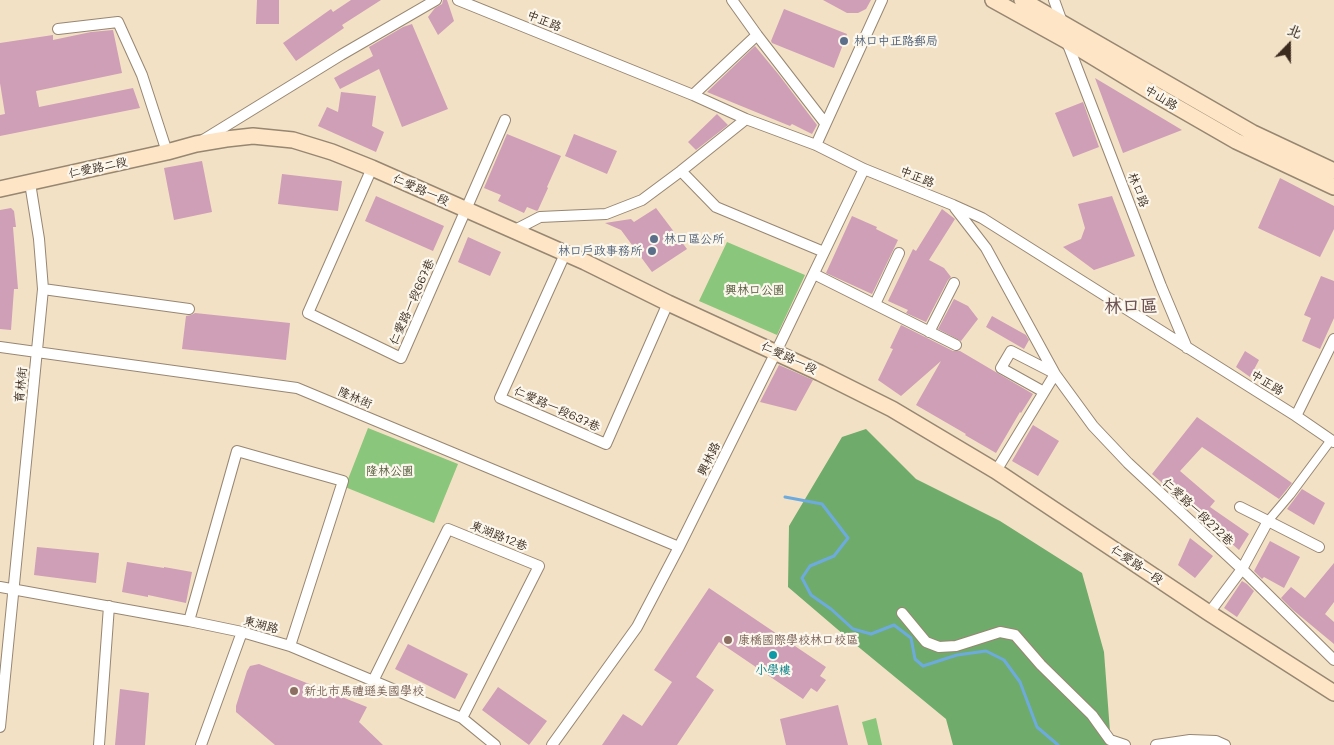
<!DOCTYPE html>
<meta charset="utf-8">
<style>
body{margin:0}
#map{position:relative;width:1334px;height:745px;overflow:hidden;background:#f3e1c5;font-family:Mali,"LXGW WenKai TC",sans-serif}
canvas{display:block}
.north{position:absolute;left:1264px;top:20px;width:50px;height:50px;-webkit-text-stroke:4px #fbf7ec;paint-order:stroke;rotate:22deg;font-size:14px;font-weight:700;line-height:20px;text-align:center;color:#3b2a1e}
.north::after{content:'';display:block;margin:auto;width:18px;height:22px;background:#3b2a1e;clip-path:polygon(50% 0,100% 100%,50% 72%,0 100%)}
</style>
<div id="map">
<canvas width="1334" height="745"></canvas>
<div class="north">北</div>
</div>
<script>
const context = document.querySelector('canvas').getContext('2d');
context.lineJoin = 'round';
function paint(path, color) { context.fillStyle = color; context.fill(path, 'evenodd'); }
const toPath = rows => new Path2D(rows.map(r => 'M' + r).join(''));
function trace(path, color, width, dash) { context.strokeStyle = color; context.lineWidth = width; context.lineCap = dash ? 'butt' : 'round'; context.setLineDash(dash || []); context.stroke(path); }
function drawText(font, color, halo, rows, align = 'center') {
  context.font = font + ' Mali,"LXGW WenKai TC",sans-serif'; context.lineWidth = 4.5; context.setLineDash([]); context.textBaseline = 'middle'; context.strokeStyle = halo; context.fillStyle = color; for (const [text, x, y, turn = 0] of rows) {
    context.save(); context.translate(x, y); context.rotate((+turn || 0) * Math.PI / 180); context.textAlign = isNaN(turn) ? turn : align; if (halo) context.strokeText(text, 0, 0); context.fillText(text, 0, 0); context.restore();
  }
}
const green = toPath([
 [727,242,805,275,777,335,699,301],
 [368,428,458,464,434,523,345,487],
 [876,718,882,745,868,745,862,722]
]);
const forest = toPath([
 [866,429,916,479,1000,521,1082,573,1104,652,1111,745,953,745,946,719,850,640,788,587,789,526,842,437]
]);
const stream = toPath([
 [785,497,822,504,848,538,834,556,810,566,802,578,811,595,831,609,853,629,871,634,894,625,911,638,915,659,923,666,957,655,986,651,1004,660,1020,682,1037,727,1058,745]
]);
const building = toPath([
 [257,0,279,0,279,24,256,24],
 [351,0,381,0,342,25,344,28,296,61,283,43,331,9,333,12],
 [443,0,447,0,454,21,438,35,428,17,435,8,442,4],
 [823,0,871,0,866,9,858,13,847,13],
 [784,9,847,34,834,68,772,43,771,41],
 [412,24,448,109,402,127,379,69,340,89,334,78,373,56,369,47,403,27],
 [113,30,122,73,36,91,39,107,133,88,140,108,0,136,0,115,5,114,0,83,0,43,53,35,53,40,91,32],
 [755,46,779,75,817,125,812,134,792,124,790,126,707,92],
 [1095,78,1182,130,1123,153],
 [341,92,376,96,372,126,384,132,376,152,318,126,327,107,338,112],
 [1083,102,1099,147,1073,157,1055,113],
 [717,114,728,125,696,150,688,142],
 [507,134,561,156,547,187,548,188,538,210,537,211,527,207,524,213,498,201,501,195,484,188],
 [574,134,617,151,607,174,565,156],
 [202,161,212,212,174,220,164,168],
 [282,174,342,181,338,211,278,204],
 [1280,178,1334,206,1334,229,1320,257,1258,228],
 [376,196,444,226,433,251,365,221],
 [1112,196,1135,256,1094,270,1063,247,1081,239,1085,228,1078,204],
 [11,208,14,211,16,227,13,227,18,289,14,289,11,330,0,329,0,210],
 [656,208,687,249,652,272,621,230,605,223,631,219,634,222],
 [942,209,955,219,929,260,944,268,951,277,948,280,926,322,906,313,908,310,888,301,913,249,916,251],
 [852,216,877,227,876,229,898,240,872,294,826,273],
 [468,237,501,252,490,276,458,262],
 [1321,276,1334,281,1334,318,1320,349,1302,341,1311,318,1304,315],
 [954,299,968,306,978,319,961,341,938,329],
 [195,313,290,323,286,360,182,349,186,316,191,315],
 [992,316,1026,335,1029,340,1024,349,986,327],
 [901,325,953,351,960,351,1033,394,1021,413,1020,412,996,453,965,435,966,434,916,405,941,361,901,396,878,380,893,349,890,348],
 [1245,351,1259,360,1250,377,1236,367],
 [779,365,813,380,796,411,760,402],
 [1197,417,1292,483,1279,499,1202,447,1180,471,1215,501,1210,507,1249,534,1239,550,1152,474],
 [1033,425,1059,441,1038,476,1012,461],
 [1302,489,1325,503,1314,525,1287,509],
 [1190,538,1213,556,1195,578,1178,565],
 [1270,541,1300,557,1284,588,1264,577,1262,579,1254,571],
 [37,547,99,553,96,583,34,575],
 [127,562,164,568,164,567,192,572,186,603,148,595,148,597,122,592],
 [1334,563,1334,602,1325,614,1334,622,1334,644,1293,610,1281,598,1291,587,1305,598],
 [1242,581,1247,584,1254,591,1237,617,1224,608],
 [709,588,826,667,820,676,826,680,817,692,811,688,803,699,719,642,696,677,714,690,677,745,602,745,623,714,642,726,672,682,654,670],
 [408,644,468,674,455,699,395,669],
 [259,664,367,707,359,722,383,745,275,745,236,712,236,706,247,671,250,666],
 [498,687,547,721,529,745,482,710],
 [120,689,149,693,145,745,115,745],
 [838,705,848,745,786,745,780,719]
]);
const pedestrian = toPath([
 [1268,521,1290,495,1331,440]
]);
const minor = toPath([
 [458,0,693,95,746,119,816,145,864,169,953,205,982,218,1296,416,1334,442],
 [732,0,757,35,825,123],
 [1054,0,1062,22],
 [58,29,118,22,142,75,167,152],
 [1067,42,1161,286,1187,348],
 [693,95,757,35],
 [203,140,341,55,436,0],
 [816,145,882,0],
 [372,168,308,313,401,358,505,120],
 [681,171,716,207,824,252],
 [955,208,986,248,1055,374,1093,426,1128,463,1242,569,1334,660],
 [513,231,540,217,606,214,642,200,681,171,746,119],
 [565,254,500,398,606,444,668,303],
 [814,274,956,345],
 [43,289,189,309],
 [875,304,899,253],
 [929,332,954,283],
 [0,347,297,388,679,547],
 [1044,392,1001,368,1011,351,1054,373],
 [1296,416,1334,339],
 [996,471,1055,374],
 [1268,521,1319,547],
 [0,587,189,621,242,632,290,646,462,718,495,745],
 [902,613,926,642,939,647,956,646,1000,632,1015,635,1041,665,1092,715,1110,740,1125,745],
 [1209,613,1242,569,1268,521,1240,507],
 [189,621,237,451,343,481,290,646],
 [373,681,448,529,539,566,462,718],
 [0,727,43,289,39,239,30,183],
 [99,745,109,606],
 [201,745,242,632],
 [552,745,637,627,679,547,776,352,864,169],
 [1156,745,1190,740,1216,741,1225,745]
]);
const secondary = toPath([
 [993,0,1067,41,1156,95,1236,141,1334,187],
 [1022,0,1253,133,1334,171],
 [0,189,167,152,196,144,226,139,253,136,293,140,332,152,372,168,585,262,668,303,820,373,892,409,996,471,1209,613,1334,693]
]);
const markers = [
 [844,41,5,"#5c6f8a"],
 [654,239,5,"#5c6f8a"],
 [652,251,5,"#5c6f8a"],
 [728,640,5,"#8d6e63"],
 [773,655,5,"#0f9aa8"],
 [294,691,5,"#8d6e63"]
];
const streetNames = [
 ["中正路",544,21,22],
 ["中山路",1161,98,31],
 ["仁愛路二段",98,168,-12],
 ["中正路",917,177,22],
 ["仁愛路一段",421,190,24],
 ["林口路",1138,190,69],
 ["仁愛路一段667巷",412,302,-66],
 ["仁愛路一段",789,358,25],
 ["中正路",1267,383,32],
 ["育林街",21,385,-84],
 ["隆林街",355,398,23],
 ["仁愛路一段637巷",557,409,24],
 ["興林路",709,459,-64],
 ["仁愛路一段272巷",1198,512,43],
 ["東湖路12巷",499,536,22],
 ["仁愛路一段",1137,565,34],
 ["東湖路",261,625,15]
];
const serviceNames = [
 ["林口中正路郵局",854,41],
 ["林口區公所",664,239],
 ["林口戶政事務所",642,251,"right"]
];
const parkNames = [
 ["興林口公園",755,290],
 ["隆林公園",390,471]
];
const educationNames = [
 ["康橋國際學校林口校區",738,640],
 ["新北市馬禮遜美國學校",304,691]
];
const cultureNames = [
 ["小學樓",773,670]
];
const districtNames = [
 ["林口區",1131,306]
];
paint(green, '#8ac67b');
paint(forest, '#6fab6b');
trace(stream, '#6dabdf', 3);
paint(building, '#cf9eb7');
trace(pedestrian, '#978672', 10);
trace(minor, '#978672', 12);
trace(secondary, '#978672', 18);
trace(pedestrian, '#fff', 8);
trace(minor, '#fff', 10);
trace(secondary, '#fde5c5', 15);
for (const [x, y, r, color] of markers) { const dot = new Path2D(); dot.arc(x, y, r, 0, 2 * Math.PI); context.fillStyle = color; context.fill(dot); trace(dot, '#fbf7ec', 2); }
drawText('12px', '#3b2a1e', '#fbf7ec', streetNames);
drawText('12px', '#4e5e75', '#fbf7ec', serviceNames, 'left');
drawText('12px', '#53593a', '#fbf7ec', parkNames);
drawText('12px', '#785e54', '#fbf7ec', educationNames, 'left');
drawText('12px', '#0d838f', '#fbf7ec', cultureNames);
drawText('bold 18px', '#6f5354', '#fbf7ec', districtNames);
</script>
